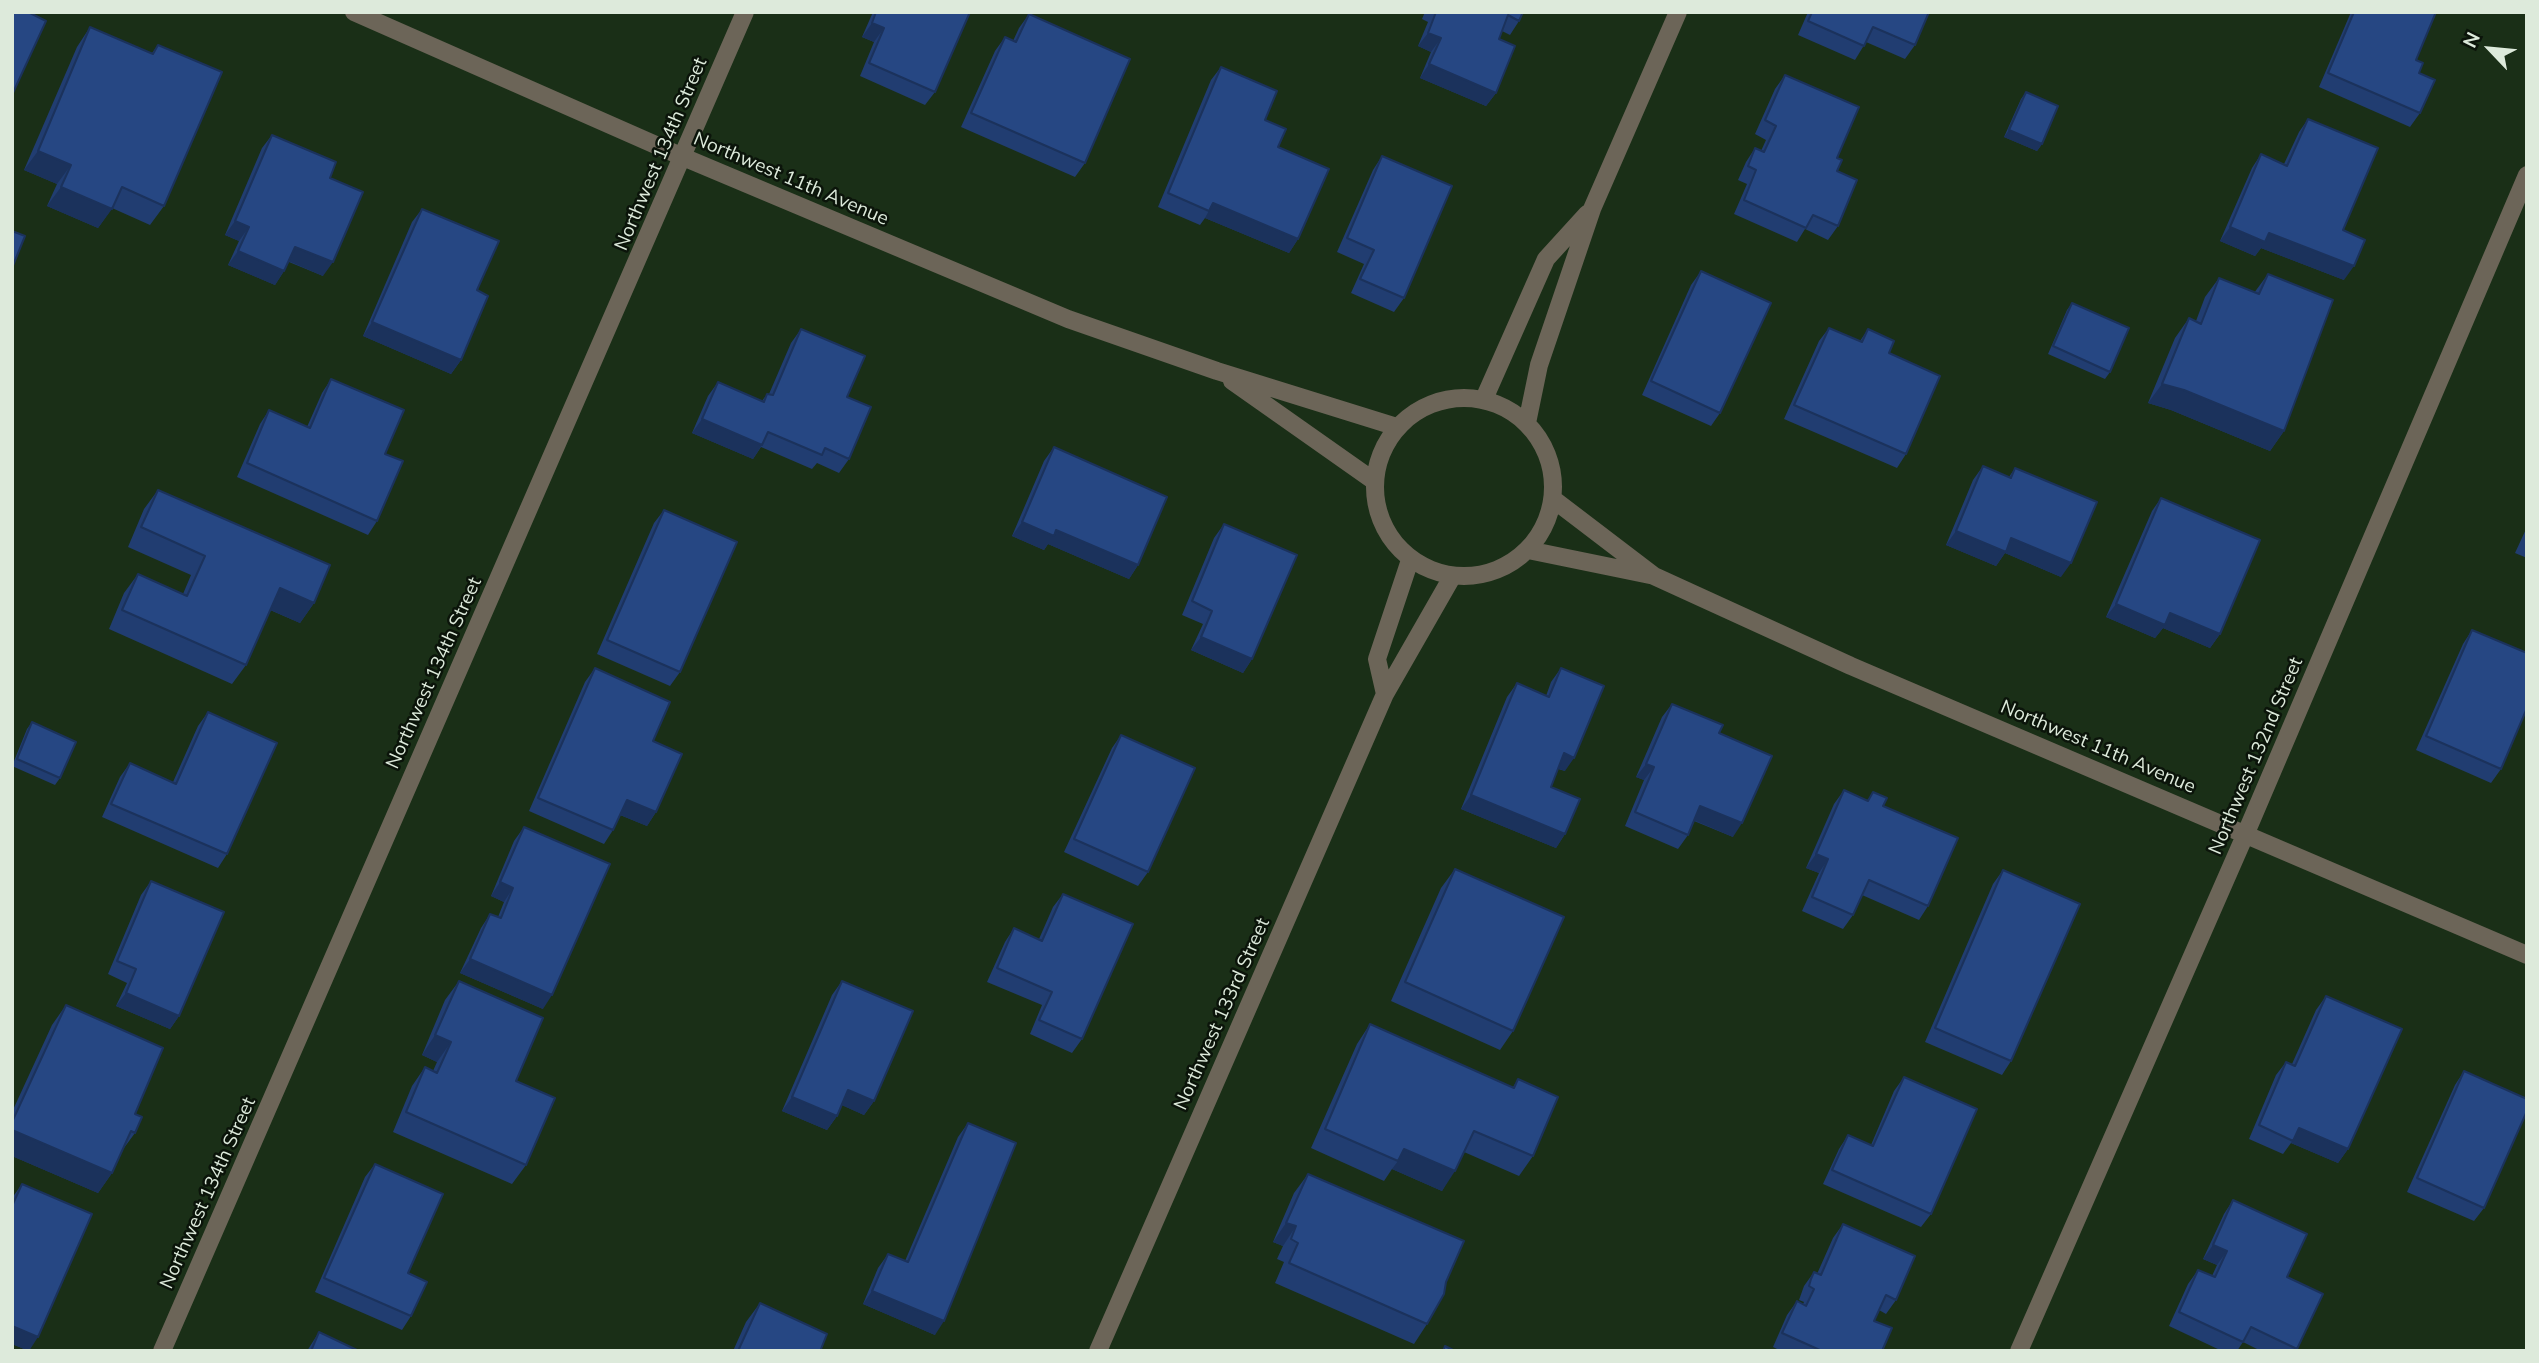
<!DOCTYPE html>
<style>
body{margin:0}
#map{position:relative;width:2539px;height:1363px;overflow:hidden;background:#1a2f17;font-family:Mulish,sans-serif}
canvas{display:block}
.frame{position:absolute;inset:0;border:14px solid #ddeadb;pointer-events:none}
.north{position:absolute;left:2455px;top:14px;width:70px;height:70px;-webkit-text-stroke:5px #0b140a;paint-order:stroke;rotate:296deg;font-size:19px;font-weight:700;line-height:28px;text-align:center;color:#ddeadb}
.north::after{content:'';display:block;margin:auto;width:24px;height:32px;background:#ddeadb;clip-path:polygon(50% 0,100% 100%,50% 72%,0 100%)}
</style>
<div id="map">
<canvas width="2539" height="1363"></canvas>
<div class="frame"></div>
<div class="north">N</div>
</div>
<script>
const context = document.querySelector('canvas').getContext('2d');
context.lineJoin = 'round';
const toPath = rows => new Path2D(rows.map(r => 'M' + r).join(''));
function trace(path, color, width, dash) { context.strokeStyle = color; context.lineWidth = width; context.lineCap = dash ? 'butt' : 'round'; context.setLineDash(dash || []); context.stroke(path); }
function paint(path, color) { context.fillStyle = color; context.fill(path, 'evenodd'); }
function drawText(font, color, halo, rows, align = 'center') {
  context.font = font + ' Mulish,sans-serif'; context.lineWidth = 5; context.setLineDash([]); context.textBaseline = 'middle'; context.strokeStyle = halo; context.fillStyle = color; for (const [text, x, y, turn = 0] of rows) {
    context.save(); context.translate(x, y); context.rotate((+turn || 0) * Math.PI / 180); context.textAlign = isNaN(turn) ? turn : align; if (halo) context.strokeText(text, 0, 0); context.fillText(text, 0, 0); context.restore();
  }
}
const minor = toPath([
 [354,12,683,157,1068,319,1217,371,1397,427],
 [1232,381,1374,481],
 '1375 487a89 89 0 1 1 178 0a89 89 0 1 1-178 0Z',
 [1484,399,1546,259,1587,214],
 [1527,423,1539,365,1592,209,1678,12],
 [1553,499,1654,576,1851,666,2527,955],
 [1528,550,1650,575],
 [1385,694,1377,659,1410,560],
 [162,1351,745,12],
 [1098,1351,1385,694,1452,577],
 [2019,1351,2246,833,2527,175]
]);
const wall = toPath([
 [873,12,970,12,935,92,925,105,860,76,874,42,862,37],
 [1425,12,1523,12,1519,21,1510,35,1502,31,1499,39,1496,93,1486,106,1420,78,1431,52,1418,46,1428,22,1422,19],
 [1808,12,1929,12,1915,45,1905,59,1866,42,1855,60,1798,35],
 [2351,12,2436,12,2416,60,2419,73,2420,113,2410,127,2319,87],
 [1029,14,1085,163,1075,177,961,127,995,51,1005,37,1013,41,1019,28],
 [90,27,152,53,158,45,164,206,150,225,112,208,98,228,47,206,57,184,24,170,77,47],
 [1221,67,1265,120,1278,147,1298,239,1289,253,1205,218,1200,225,1158,207,1211,80],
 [1785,75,1837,158,1838,226,1828,240,1805,229,1797,242,1734,214,1747,184,1738,180,1746,162,1755,148,1761,151,1766,140,1755,134,1775,89],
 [2026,92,2042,144,2037,151,2004,137,2021,99],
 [2308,119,2343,230,2344,280,2261,248,2255,256,2220,241,2252,168,2261,154,2284,164,2299,132],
 [272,135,330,178,323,276,289,262,284,271,275,285,228,265,239,241,225,235,262,148],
 [1382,156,1404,298,1394,312,1351,293,1364,264,1337,252,1373,170],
 [422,209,477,290,461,360,451,374,363,336,412,222],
 [1701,271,1720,413,1711,426,1642,395,1691,285],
 [2268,274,2284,431,2270,451,2171,410,2148,403,2175,338,2189,318,2196,321,2205,297,2219,278,2254,293],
 [2072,303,2110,372,2105,379,2048,354,2067,310],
 [1829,328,1860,341,1868,329,1889,353,1906,454,1897,468,1784,419,1819,341],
 [801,329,847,397,849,459,839,473,817,463,812,469,761,447,753,459,692,433,708,396,718,382,762,401,767,394,769,394,791,343],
 [331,379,385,454,377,521,368,535,237,477,260,424,269,410,307,427,322,393],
 [1054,447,1138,565,1129,579,1048,544,1044,550,1012,536,1044,461],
 [1983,466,2009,477,2015,468,2061,577,2005,553,1996,566,1946,545,1973,480],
 [158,490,314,603,300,623,270,610,246,665,232,684,109,629,124,593,138,574,183,594,191,575,128,547,144,509],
 [2161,498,2220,634,2210,648,2163,628,2155,638,2106,617,2152,511],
 [664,510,680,672,670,686,597,654,654,523],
 [1224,524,1252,659,1243,673,1191,650,1203,624,1182,615,1214,538],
 [2527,527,2527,558,2515,553],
 [2472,630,2501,769,2491,783,2416,750,2463,644],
 [595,668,653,741,656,812,647,826,620,815,613,830,604,844,529,811,585,682],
 [1561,668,1565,771,1558,769,1551,787,1565,834,1556,848,1461,809,1507,697,1517,683,1546,696,1551,682],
 [1672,704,1719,733,1733,837,1694,821,1688,835,1678,849,1625,826,1644,780,1636,777,1662,717],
 [208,712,227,854,218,868,102,817,120,777,130,763,173,782,198,726],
 [32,722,60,778,55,785,12,766,27,729],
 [1121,735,1148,872,1138,886,1064,852,1112,748],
 [1844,790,1867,801,1873,792,1883,806,1928,906,1919,920,1862,895,1853,915,1843,929,1802,911,1819,873,1806,868,1834,804],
 [524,827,543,1009,460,973,481,928,490,914,498,917,504,902,491,896,514,841],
 [1455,869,1513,1031,1500,1050,1391,1001,1441,888],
 [2003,870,2011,1061,2002,1075,1925,1042,1993,884],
 [151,881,179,1016,170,1029,116,1006,127,983,108,974,141,895],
 [1063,894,1082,1039,1072,1053,1030,1034,1042,1005,987,982,1005,942,1014,928,1039,939,1053,907],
 [459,981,516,1081,526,1165,512,1184,393,1132,412,1086,425,1067,433,1071,437,1062,422,1055,445,1000],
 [842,981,874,1101,864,1115,842,1105,837,1116,827,1130,782,1111,832,995],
 [2326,996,2348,1149,2338,1163,2291,1143,2283,1154,2249,1139,2276,1075,2286,1062,2292,1064,2316,1010],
 [66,1005,135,1114,135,1133,121,1152,112,1173,98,1193,12,1156,12,1112,52,1025],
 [1370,1024,1513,1087,1518,1079,1533,1156,1519,1176,1464,1152,1442,1191,1392,1169,1384,1181,1311,1148,1357,1044],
 [2464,1071,2484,1208,2474,1221,2407,1192,2455,1085],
 [1904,1077,1931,1214,1921,1227,1823,1184,1839,1149,1848,1135,1871,1145,1894,1091],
 [968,1123,935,1335,863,1304,878,1268,888,1254,905,1261,958,1137],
 [375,1164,408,1273,411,1316,402,1330,315,1292,365,1177],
 [1308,1174,1427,1324,1414,1344,1275,1283,1284,1262,1277,1259,1283,1246,1273,1242,1294,1193],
 [22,1184,29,1351,12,1344,12,1198],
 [2233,1200,2287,1277,2323,1294,2296,1351,2261,1351,2243,1342,2237,1351,2222,1351,2169,1326,2188,1284,2198,1270,2212,1276,2217,1265,2203,1259,2224,1214],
 [1843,1224,1896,1300,1886,1314,1879,1310,1874,1321,1882,1351,1781,1351,1773,1347,1787,1315,1797,1301,1803,1304,1804,1302,1799,1300,1804,1286,1814,1272,1817,1274,1833,1238],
 [760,1303,821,1349,823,1351,733,1351,746,1322],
 [319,1332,359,1351,307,1351]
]);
const shadedWall = toPath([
 [872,23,884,28,874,42,862,37],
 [1428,33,1441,38,1431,52,1418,46],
 [1429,64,1496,93,1486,106,1420,78],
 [2009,130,2042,144,2037,151,2004,137],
 [38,151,71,165,57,184,24,170],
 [61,187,112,209,98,228,47,206],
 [1213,203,1298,239,1289,253,1205,218],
 [235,221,249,227,239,241,225,235],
 [2230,227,2269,233,2354,266,2344,280,2261,248,2255,256,2220,241],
 [295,247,333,262,323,276,286,260],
 [238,251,284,271,275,285,228,265],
 [372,322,461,360,451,374,363,336],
 [2162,384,2184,390,2284,431,2270,451,2171,410,2148,403],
 [702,419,762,445,753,459,692,433],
 [1022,522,1056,530,1138,565,1129,579,1048,544,1044,550,1012,536],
 [1956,531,2011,538,2071,563,2061,577,2005,553,1996,566,1946,545],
 [280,588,314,603,300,623,266,608],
 [2116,604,2170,613,2220,634,2210,648,2163,628,2155,638,2106,617],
 [1201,637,1252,659,1243,673,1191,650],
 [1564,753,1574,758,1565,771,1554,767],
 [1646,764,1654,767,1644,780,1636,777],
 [1471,795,1565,834,1556,848,1461,809],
 [627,800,656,812,647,826,618,814],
 [1700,806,1742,823,1733,837,1691,819],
 [1816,854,1828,859,1819,873,1806,868],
 [500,882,513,888,504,902,491,896],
 [470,959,552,995,543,1009,460,973],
 [126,993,179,1016,170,1029,116,1006],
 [435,1035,451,1042,437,1062,422,1055],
 [848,1090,874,1101,864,1115,839,1104],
 [792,1097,837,1116,827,1130,782,1111],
 [2299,1128,2348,1149,2338,1163,2291,1143],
 [12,1130,112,1173,98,1193,12,1156],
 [1404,1149,1455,1171,1442,1191,1392,1169,1398,1161],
 [1286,1223,1296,1226,1283,1246,1273,1242],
 [2213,1245,2227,1251,2217,1265,2203,1259],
 [872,1291,944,1321,935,1335,863,1304],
 [12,1326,38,1337,29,1351,12,1344]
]);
const building = toPath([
 [12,12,28,12,46,21,12,95,12,12],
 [876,12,970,12,935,92,869,63,884,28,872,23,876,12],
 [1436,12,1523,12,1519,21,1508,15,1499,39,1515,46,1496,93,1429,64,1441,38,1428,33,1436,12],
 [1812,12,1929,12,1915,45,1873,27,1864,46,1808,21,1812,12],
 [2354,12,2436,12,2416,60,2423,63,2419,73,2435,80,2420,113,2328,73,2354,12],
 [1029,14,1130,59,1085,163,971,113,1005,37,1016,42,1029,14],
 [90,27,153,54,158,45,222,72,164,206,122,187,112,209,61,187,71,165,38,151,90,27],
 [1221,67,1277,91,1265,120,1286,129,1278,147,1329,169,1298,239,1213,203,1209,211,1168,193,1221,67],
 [1785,75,1859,107,1837,158,1842,160,1837,171,1857,180,1838,226,1813,215,1806,228,1744,200,1756,170,1748,166,1755,148,1764,152,1776,126,1765,120,1785,75],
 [2026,92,2058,106,2042,144,2009,130,2026,92],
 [2308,119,2378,148,2343,230,2365,240,2354,266,2269,233,2265,242,2230,227,2261,154,2287,166,2308,119],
 [272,135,336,162,330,178,363,192,333,262,295,247,284,271,238,251,249,227,235,221,272,135],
 [1382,156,1452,186,1404,298,1360,279,1374,250,1347,238,1382,156],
 [422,209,499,241,477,290,488,296,461,360,372,322,422,209],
 [12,231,25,236,12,268,12,231],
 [1701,271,1771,303,1720,413,1651,381,1701,271],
 [2268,274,2333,300,2284,431,2184,390,2162,384,2189,318,2201,324,2219,278,2259,294,2268,274],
 [2072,303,2129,328,2110,372,2053,346,2072,303],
 [1829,328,1862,342,1868,329,1894,341,1889,353,1940,376,1906,454,1794,405,1829,328],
 [801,329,865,356,847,397,871,407,849,459,825,448,822,455,768,432,762,445,702,419,718,382,764,402,767,394,773,395,801,329],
 [331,379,404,410,385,454,403,461,377,521,247,463,269,410,310,428,331,379],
 [1054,447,1167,497,1138,565,1056,530,1054,536,1022,522,1054,447],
 [1983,466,2011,478,2015,468,2097,502,2071,563,2011,538,2006,552,1956,531,1983,466],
 [158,490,330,565,314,603,280,588,246,665,122,610,138,574,187,596,205,556,141,527,158,490],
 [2161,498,2260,540,2220,634,2170,613,2165,625,2116,604,2161,498],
 [664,510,737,542,680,672,607,640,664,510],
 [1224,524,1297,555,1252,659,1201,637,1212,611,1192,601,1224,524],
 [2472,630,2527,653,2527,708,2501,769,2426,736,2472,630],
 [595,668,670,702,653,741,682,754,656,812,627,800,613,830,538,798,595,668],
 [1561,668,1604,686,1574,758,1564,753,1551,787,1580,799,1565,834,1471,795,1517,683,1549,697,1561,668],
 [1672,704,1723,725,1719,733,1772,756,1742,823,1700,806,1688,835,1635,812,1654,767,1646,764,1672,704],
 [208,712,277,743,227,854,111,804,130,763,176,784,208,712],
 [32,722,76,742,60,778,17,759,32,722],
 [1121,735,1195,768,1148,872,1074,839,1121,735],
 [1844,790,1868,801,1873,792,1887,798,1883,806,1958,838,1928,906,1869,880,1853,915,1812,897,1828,859,1816,854,1844,790],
 [524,827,610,864,552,995,470,959,490,914,501,918,513,888,500,882,524,827],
 [1455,869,1564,917,1513,1031,1405,982,1455,869],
 [2003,870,2080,904,2011,1061,1935,1028,2003,870],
 [151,881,224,912,179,1016,126,993,136,969,117,961,151,881],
 [1063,894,1133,924,1082,1039,1039,1020,1052,992,997,968,1014,928,1042,941,1063,894],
 [459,981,543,1018,516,1081,555,1098,526,1165,406,1112,425,1067,437,1073,451,1042,435,1035,459,981],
 [842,981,913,1011,874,1101,848,1090,837,1116,792,1097,842,981],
 [2326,996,2402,1029,2348,1149,2299,1128,2293,1141,2259,1125,2286,1062,2295,1066,2326,996],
 [66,1005,163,1048,135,1114,142,1117,135,1133,131,1131,112,1173,12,1130,12,1122,66,1005],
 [1370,1024,1514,1088,1518,1079,1558,1097,1533,1156,1474,1131,1455,1171,1404,1149,1398,1161,1325,1129,1370,1024],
 [2464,1071,2527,1099,2527,1111,2484,1208,2417,1178,2464,1071],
 [1904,1077,1977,1109,1931,1214,1832,1170,1848,1135,1873,1146,1904,1077],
 [968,1123,1016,1143,944,1321,872,1291,888,1254,908,1262,968,1123],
 [375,1164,443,1194,408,1273,427,1282,411,1316,324,1278,375,1164],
 [1308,1174,1464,1241,1446,1282,1444,1294,1427,1324,1289,1263,1298,1243,1291,1239,1296,1226,1286,1223,1308,1174],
 [22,1184,92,1214,38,1337,12,1326,12,1206,22,1184],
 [2233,1200,2307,1234,2287,1277,2323,1294,2297,1349,2251,1327,2243,1342,2179,1312,2198,1270,2215,1277,2227,1251,2213,1245,2233,1200],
 [1843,1224,1915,1256,1896,1300,1886,1295,1874,1321,1892,1328,1882,1351,1822,1351,1782,1333,1797,1301,1806,1306,1814,1289,1809,1286,1811,1279,1814,1272,1821,1275,1843,1224],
 [760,1303,827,1334,821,1349,823,1351,738,1351,760,1303],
 [319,1332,359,1351,311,1351,319,1332],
 [1445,1346,1455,1351,1443,1351,1445,1346]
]);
const streetNames = [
 ["Northwest 134th Street",661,154,-67],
 ["Northwest 11th Avenue",791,179,23],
 ["Northwest 134th Street",434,673,-66],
 ["Northwest 11th Avenue",2098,747,23],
 ["Northwest 132nd Street",2256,756,-67],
 ["Northwest 133rd Street",1222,1014,-66],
 ["Northwest 134th Street",208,1193,-66]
];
trace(minor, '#6c6558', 18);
paint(wall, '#213d71');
paint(shadedWall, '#1b325c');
paint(building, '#264783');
trace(building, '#1b325c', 2);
drawText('19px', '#ddeadb', '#0b140a', streetNames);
</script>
